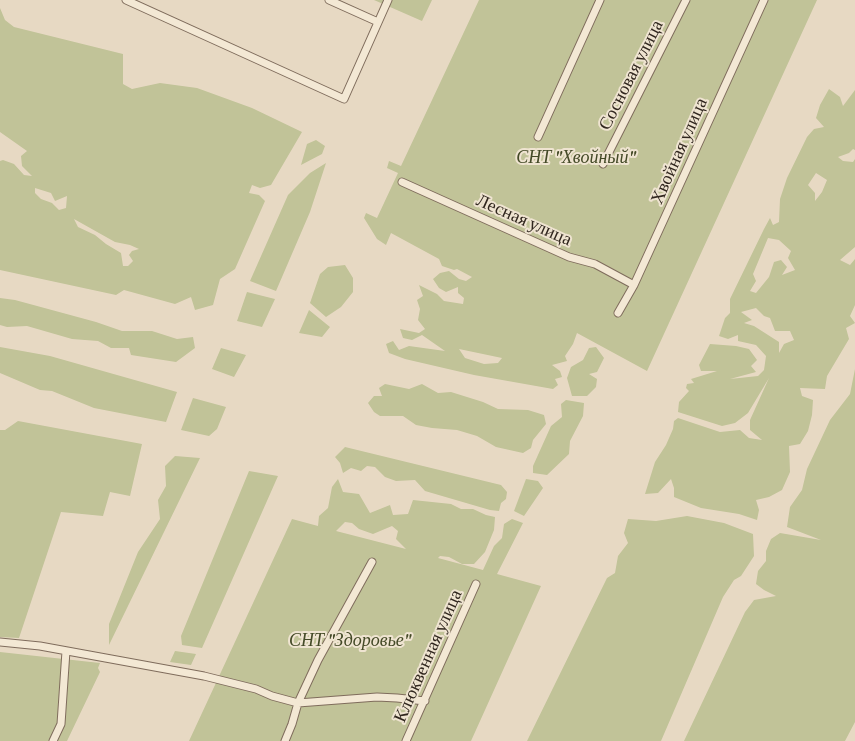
<!DOCTYPE html>
<meta charset="utf-8">
<style>
body{margin:0}
canvas{display:block;background:#e7d9c3}
</style>
<canvas width="855" height="741"></canvas>
<script>
const context = document.querySelector('canvas').getContext('2d');
context.lineJoin = 'round';
function paint(path, color) { context.fillStyle = color; context.fill(path, 'evenodd'); }
const toPath = rows => new Path2D(rows.map(r => 'M' + r).join(''));
function trace(path, color, width, dash) { context.strokeStyle = color; context.lineWidth = width; context.lineCap = dash ? 'butt' : 'round'; context.setLineDash(dash || []); context.stroke(path); }
function drawText(font, color, halo, rows, align = 'center') {
  context.font = font + ' "Crimson Pro",serif'; context.lineWidth = 4; context.setLineDash([]); context.textBaseline = 'middle'; context.strokeStyle = halo; context.fillStyle = color; for (const [text, x, y, turn = 0] of rows) {
    context.save(); context.translate(x, y); context.rotate((+turn || 0) * Math.PI / 180); context.textAlign = isNaN(turn) ? turn : align; if (halo) context.strokeText(text, 0, 0); context.fillText(text, 0, 0); context.restore();
  }
}
const green = toPath([
 [374,0,432,0,422,21],
 [479,0,817,0,647,371,577,333,573,344,565,356,567,361,552,365,560,371,562,377,555,379,558,385,553,389,474,375,405,359,389,353,386,344,393,341,399,350,409,346,445,351,422,335,412,340,403,338,400,329,419,333,425,329,418,320,420,309,417,300,423,296,419,285,437,294,444,301,463,304,464,298,458,293,458,287,446,292,439,288,433,279,440,273,449,271,459,279,466,281,472,277,457,269,454,270,442,266,439,259,391,233,386,245,377,239,364,218,366,213,377,218,398,173,387,168,389,161,401,166],
 [459,349,502,358,498,363,484,364,465,358],
 [0,8,5,20,14,27,123,54,123,84,132,89,160,83,197,88,252,108,302,132,271,185,260,188,252,185,249,193,259,195,265,201,235,269,220,279,213,305,195,310,191,297,175,304,124,290,116,295,0,270,0,161,3,160,14,164,24,175,32,176,22,166,21,156,27,151,0,132],
 [35,188,51,193,55,201,67,196,66,208,59,210,52,203,41,199,35,193],
 [74,219,115,242,130,245,139,249,132,251,129,255,133,261,128,266,123,266,121,253,106,244,95,235,78,227],
 [829,89,840,97,843,106,855,90,855,150,853,149,849,153,838,157,843,161,853,162,855,159,855,247,840,260,850,265,855,259,855,305,850,316,855,323,846,328,849,339,827,376,825,389,800,388,802,396,813,400,812,415,808,431,800,444,789,446,790,472,782,490,769,497,756,500,759,510,757,520,739,514,701,508,674,497,674,488,671,479,658,493,645,494,655,462,666,445,673,429,674,421,678,418,720,432,740,430,749,438,762,440,750,430,750,420,769,378,748,413,735,423,722,426,678,412,679,402,689,391,686,388,687,384,694,383,691,379,717,371,701,371,699,365,710,344,736,346,749,349,757,360,751,366,756,372,730,379,758,376,764,370,766,356,756,345,738,341,738,335,728,339,719,336,725,318,730,313,730,299,764,229,770,218,773,225,779,222,780,199,787,178,807,137,814,129,824,127,816,118,820,105],
 [816,173,827,180,822,192,815,201,815,193,808,185],
 [768,238,779,240,791,251,788,258,795,270,782,275,787,267,781,260,774,262,769,277,756,293,750,291,756,281,753,274],
 [756,308,764,316,770,318,775,331,790,331,794,340,784,344,779,353,779,342,754,326,744,323,752,320,741,312],
 [316,140,325,146,322,154,301,165,307,144],
 [326,163,310,212,276,291,250,281,288,195,310,173],
 [345,265,353,278,353,292,341,307,326,317,310,303,320,274,328,267],
 [247,292,275,299,262,327,237,321],
 [0,298,15,300,96,322,122,331,152,331,177,339,193,337,195,348,176,362,131,355,129,348,111,348,98,341,72,339,27,326,7,327,0,325],
 [309,310,330,327,322,337,299,333],
 [0,347,50,356,177,392,166,422,94,408,52,391,40,390,0,373],
 [596,347,604,358,597,372,589,374,597,379,596,387,587,396,572,396,567,378,571,367,583,360,589,348],
 [221,348,246,355,234,377,212,369],
 [855,369,855,722,845,741,684,741,745,612,754,600,776,596,764,590,756,584,758,571,766,561,766,551,771,539,780,533,821,540,787,527,790,507,802,490,807,469,830,420,850,394],
 [385,384,409,389,422,384,438,393,451,392,483,402,498,409,528,410,544,415,546,424,533,440,531,448,523,453,496,447,477,436,457,430,432,428,416,425,403,416,380,416,374,412,368,403,374,396,382,396,379,388],
 [193,398,226,407,217,429,209,436,181,430],
 [566,400,584,403,583,416,570,441,569,454,547,475,533,473,533,466,551,426,562,417,561,404],
 [18,421,142,444,130,496,110,492,103,516,61,512,19,638,0,637,0,430,5,430],
 [345,447,501,485,507,492,506,499,501,503,499,511,490,510,425,491,415,480,396,481,385,477,375,467,367,466,361,471,351,468,343,473,340,463,335,457],
 [175,456,200,458,109,645,109,624,138,552,160,519,158,500,166,486,165,466],
 [249,471,278,476,202,648,182,645,181,636],
 [338,479,343,492,359,494,370,513,390,505,393,515,408,514,413,500,451,504,461,509,473,509,486,515,495,517,494,530,485,552,474,564,462,564,449,557,440,556,438,558,483,570,494,546,502,538,504,524,512,519,523,523,497,574,541,586,471,741,189,741,292,519,318,526,319,516,328,508,332,487],
 [345,522,352,523,359,529,373,534,392,526,398,531,396,539,406,549,336,531],
 [526,479,538,481,543,488,524,516,514,511],
 [687,516,724,523,753,534,754,556,741,576,734,580,723,597,661,741,527,741,607,578,615,573,618,556,628,543,624,533,628,519,656,521],
 [175,651,196,654,191,665,170,662],
 [0,652,100,663,98,668,100,672,67,741,0,741]
]);
const minor = toPath([
 [126,0,344,99,388,0],
 [329,0,378,22],
 [538,137,600,0],
 [603,164,686,0],
 [402,182,569,257,595,264,634,285],
 [618,313,634,285,764,0],
 [0,642,40,646,204,676,256,689,272,696,298,703,377,697,397,698,425,701],
 [53,741,61,724,66,651],
 [285,741,292,724,298,703,318,660,372,562],
 [406,741,476,584]
]);
const streetNames = [
 ["Сосновая улица",631,75,-63],
 ["Хвойная улица",679,151,-66],
 ["Лесная улица",524,220,24],
 ["Клюквенная улица",428,656,-66]
];
const parkNames = [
 ["СНТ \"Хвойный\"",576,157],
 ["СНТ \"Здоровье\"",350,640]
];
paint(green, '#c1c398');
trace(minor, '#7f6c5c', 9);
trace(minor, '#f3e8d4', 7);
drawText('18px', '#30261e', '#efe4d1', streetNames);
drawText('italic 18px', '#444a27', '#efe4d1', parkNames);
</script>
